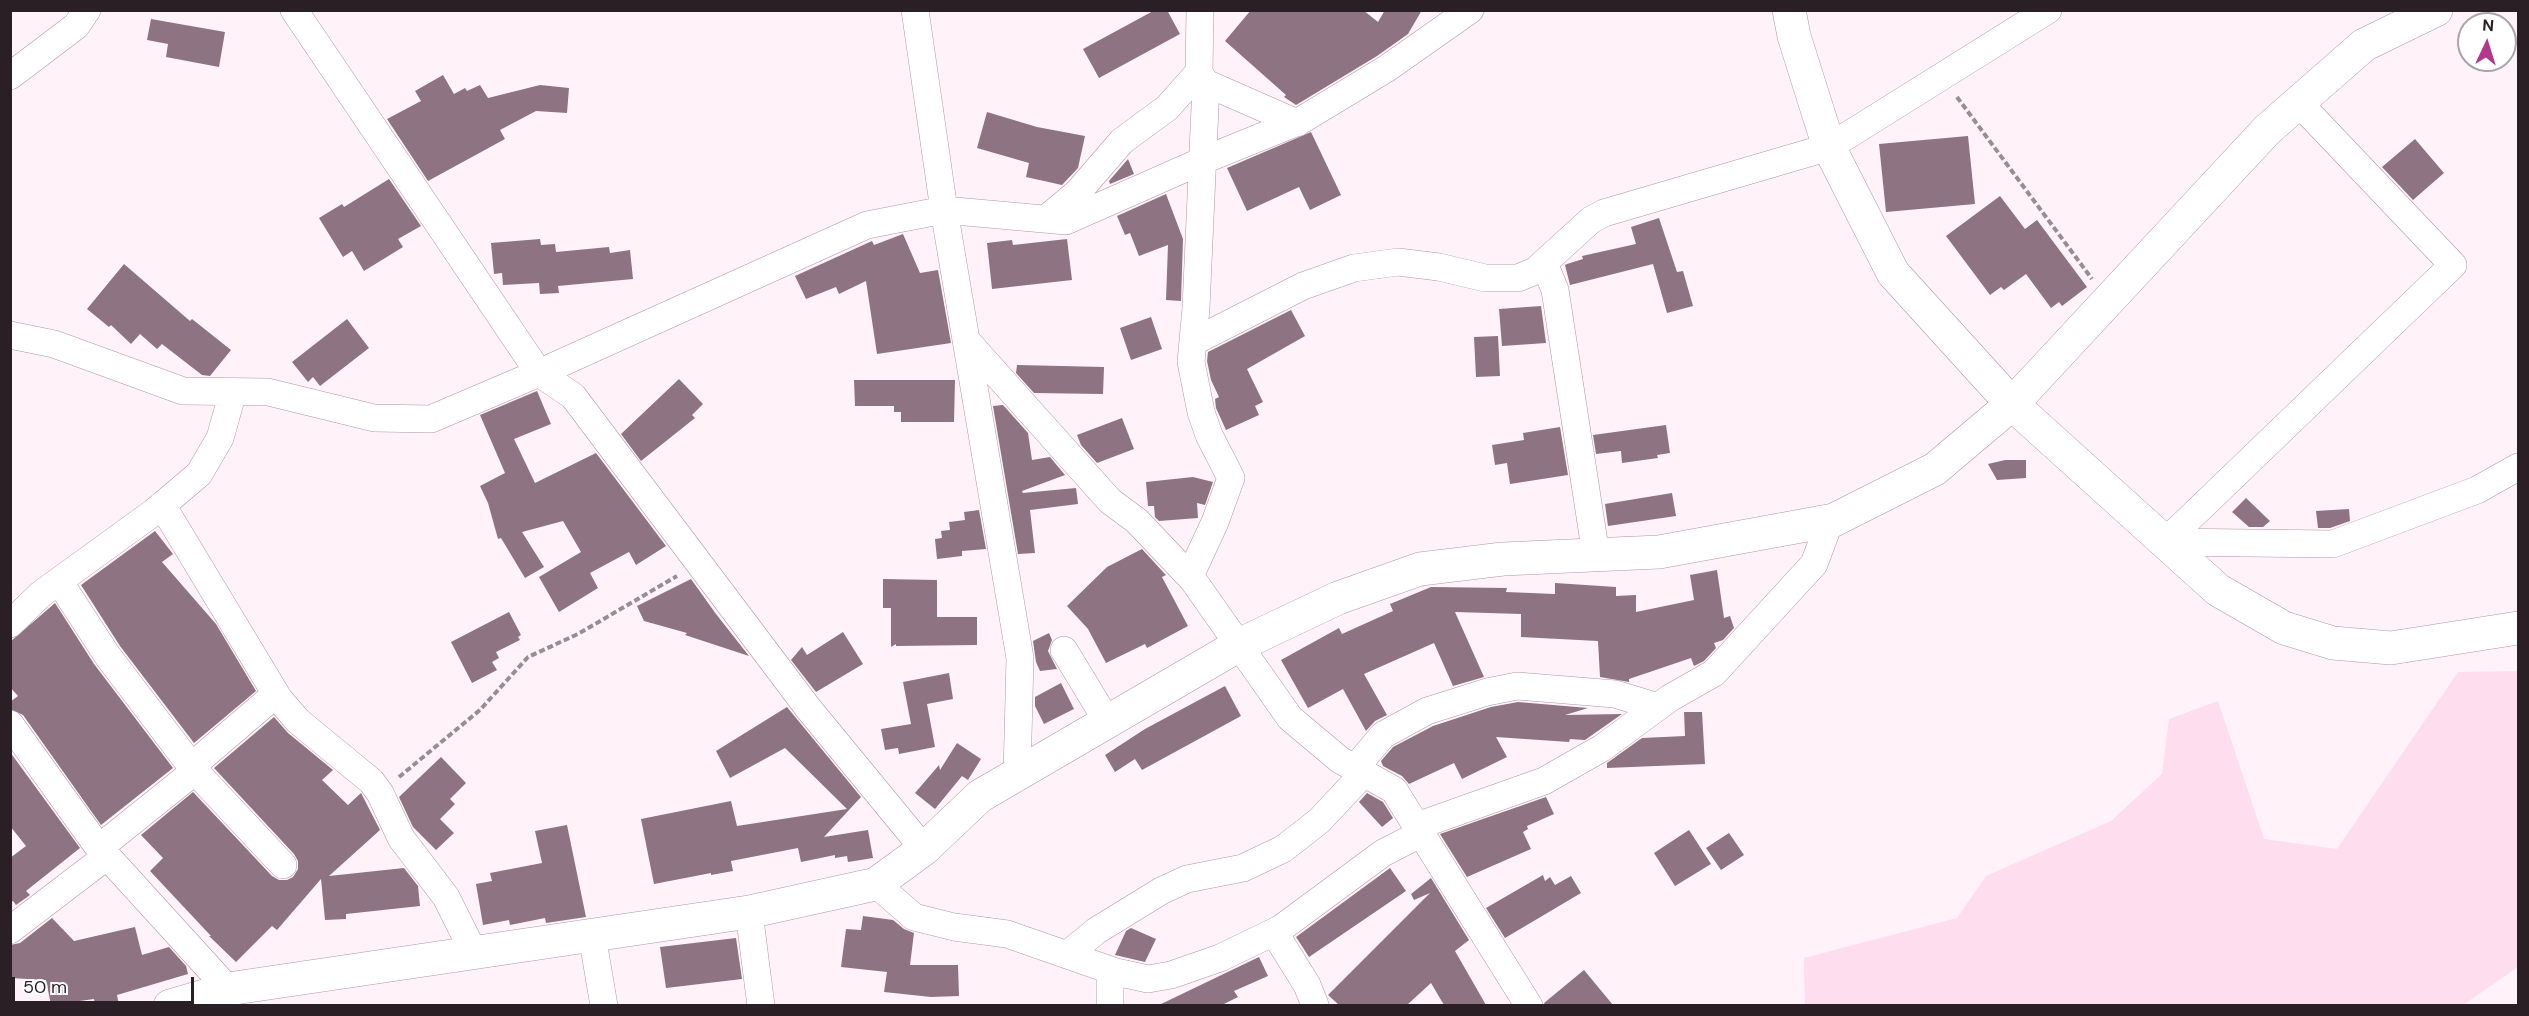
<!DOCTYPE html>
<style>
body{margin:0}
#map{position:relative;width:2529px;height:1016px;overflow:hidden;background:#fff2f8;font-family:"DM Sans",sans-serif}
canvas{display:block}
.frame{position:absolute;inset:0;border:12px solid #2a1f25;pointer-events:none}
.north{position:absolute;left:2457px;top:12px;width:60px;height:60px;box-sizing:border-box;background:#fff;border:2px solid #aaa5a8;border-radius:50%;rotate:4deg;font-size:16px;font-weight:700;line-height:24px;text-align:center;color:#2a1f25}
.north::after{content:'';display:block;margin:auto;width:21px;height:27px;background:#b43889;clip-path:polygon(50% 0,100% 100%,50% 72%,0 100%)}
.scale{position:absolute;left:12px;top:977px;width:182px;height:27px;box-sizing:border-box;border:3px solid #2a1f25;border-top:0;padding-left:8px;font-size:18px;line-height:21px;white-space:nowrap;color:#2a1f25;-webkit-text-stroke:4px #fff;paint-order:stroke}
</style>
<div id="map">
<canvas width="2529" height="1016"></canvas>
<div class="frame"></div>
<div class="north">N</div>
<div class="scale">50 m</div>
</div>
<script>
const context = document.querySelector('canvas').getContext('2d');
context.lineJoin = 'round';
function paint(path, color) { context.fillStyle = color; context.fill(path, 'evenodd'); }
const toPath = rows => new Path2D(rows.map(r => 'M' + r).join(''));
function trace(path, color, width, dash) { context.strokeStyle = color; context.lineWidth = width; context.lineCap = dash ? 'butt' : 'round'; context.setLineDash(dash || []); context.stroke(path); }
const green = toPath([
 [2518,671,2518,967,2463,1005,1805,1005,1804,958,1957,918,1986,876,2111,821,2162,774,2169,719,2218,701,2264,839,2337,849,2458,672]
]);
const building = toPath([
 [1155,10,1167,10,1180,34,1099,78,1083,49],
 [1251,10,1363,10,1378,22,1385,10,1422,10,1408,34,1377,56,1296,105,1284,97,1286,95,1225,41],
 [151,19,225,32,219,67,166,57,168,44,147,40],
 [443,75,454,94,465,88,467,91,480,85,488,98,540,85,569,88,567,113,536,111,500,130,505,139,428,181,387,119,421,101,415,91],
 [987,112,1037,127,1085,136,1078,168,1062,185,1026,177,1029,163,977,148],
 [1311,132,1341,195,1310,210,1299,187,1247,211,1227,168],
 [1968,136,1975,204,1886,212,1879,144],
 [2415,139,2444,173,2413,200,2382,167],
 [1128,159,1134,174,1110,184,1109,181],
 [389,179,421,226,398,239,403,247,364,271,352,251,343,257,319,218,342,204,344,207],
 [1166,194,1183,239,1181,301,1166,300,1168,245,1139,256,1130,233,1125,235,1117,216],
 [2000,196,2025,229,2037,220,2087,287,2062,306,2059,302,2051,308,2026,274,2004,290,2001,287,1990,295,1946,236],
 [1659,218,1677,272,1683,271,1693,306,1667,313,1653,264,1570,285,1565,265,1567,264,1583,259,1582,256,1636,244,1631,227],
 [903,234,920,273,938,270,951,343,877,354,866,281,839,294,836,287,806,299,795,276,872,241,874,245],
 [540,239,541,245,555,244,556,252,609,247,610,253,630,250,633,279,558,286,559,293,540,294,539,283,503,285,502,273,494,274,491,243],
 [1067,239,1072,280,992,289,987,243,1012,240,1013,245],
 [124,264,190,321,192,319,231,350,210,376,202,375,162,344,157,349,140,334,131,344,111,325,109,327,87,309],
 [1541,306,1546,343,1502,346,1499,309],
 [1291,310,1305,336,1247,369,1263,402,1255,406,1259,415,1226,430,1216,408,1215,399,1219,397,1211,380,1207,361,1208,352],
 [1151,317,1162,349,1131,360,1120,328],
 [347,319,369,348,320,386,313,377,308,382,292,362],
 [1498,336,1500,376,1476,377,1474,337],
 [1017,365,1104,367,1103,394,1034,393,1016,373],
 [679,379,703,404,692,415,695,418,641,461,621,434],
 [854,380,955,380,954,422,901,422,901,412,894,412,894,406,855,406],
 [537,391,551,424,514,439,535,483,596,453,666,546,636,565,629,552,590,573,598,588,559,612,539,577,581,552,563,521,522,532,544,567,525,578,501,538,498,539,488,503,480,486,505,473,480,415],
 [1003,405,1028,433,1032,460,1050,457,1065,475,1022,491,1023,493,1076,488,1078,504,1030,510,1035,553,1018,554,993,406],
 [1122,418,1134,449,1097,463,1081,445,1077,435],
 [1666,425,1670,453,1657,455,1658,458,1622,463,1621,451,1596,454,1593,435],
 [1560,427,1568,475,1510,484,1507,463,1495,465,1492,445,1524,440,1523,433],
 [2005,460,2026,460,2026,478,1997,480,1988,464],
 [1193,477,1213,482,1205,505,1197,503,1198,518,1159,521,1155,517,1154,506,1148,506,1146,482],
 [1672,493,1676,516,1608,526,1605,504],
 [2246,498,2270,521,2263,527,2249,527,2232,512],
 [2349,509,2350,521,2330,528,2318,528,2316,511],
 [979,510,986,549,962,551,962,556,937,559,935,539,942,538,941,531,950,530,949,522,965,520,964,512],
 [155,531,173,554,162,562,216,624,256,691,194,743,120,646,81,585],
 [1142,549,1164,573,1166,575,1162,577,1188,626,1147,648,1145,644,1106,663,1088,629,1067,606,1107,567],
 [1717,570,1724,618,1730,616,1734,628,1723,640,1714,643,1716,648,1704,661,1694,666,1691,658,1629,679,1629,682,1600,677,1598,641,1521,637,1521,614,1455,612,1484,677,1453,686,1434,643,1364,674,1387,715,1375,721,1366,731,1343,689,1308,708,1281,660,1339,628,1342,634,1393,611,1390,604,1431,587,1507,588,1506,592,1555,594,1555,583,1616,587,1616,596,1636,595,1636,612,1694,600,1690,575],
 [691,579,716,614,749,656,685,635,687,633,644,621,637,606],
 [883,579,937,580,937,617,977,617,977,645,896,646,896,644,891,647,891,608,883,608],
 [55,603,94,664,173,768,101,825,23,715,10,709,10,702,18,696,10,687,10,642],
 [509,612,521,635,518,637,520,640,496,652,499,658,492,662,497,670,472,683,451,642],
 [843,632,863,664,816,692,791,660,802,647,807,655],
 [1049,633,1052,640,1048,651,1057,669,1040,671,1036,662,1033,641],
 [949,673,953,699,927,704,935,747,899,754,898,748,885,750,881,729,911,724,903,682],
 [1061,683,1074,709,1044,724,1035,706,1035,697],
 [1225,686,1241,716,1142,770,1135,759,1115,772,1105,755,1145,729],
 [1518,702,1588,708,1565,715,1622,714,1585,740,1570,739,1569,742,1496,737,1507,757,1462,779,1454,763,1409,784,1402,776,1383,766,1381,761,1393,747,1433,726,1491,707],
 [787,707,861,797,824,837,868,830,873,858,848,862,847,856,835,858,835,855,801,862,798,848,731,861,733,871,711,875,711,873,654,884,641,819,731,801,737,826,847,809,785,748,730,778,716,751],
 [1684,712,1702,712,1705,764,1607,768,1607,763,1642,738,1685,736],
 [274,717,288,733,333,770,322,780,348,805,361,793,380,830,329,876,404,868,418,886,420,906,346,914,346,919,325,920,321,879,277,930,272,926,236,962,209,936,211,936,150,871,163,858,141,835,193,792,272,876,279,880,287,880,293,877,298,869,298,861,294,854,214,768],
 [957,743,981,759,968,780,962,776,935,809,915,793,939,765,940,770],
 [10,752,80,848,26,891,30,895,16,905,13,901,10,903,10,858,26,846,10,826],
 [441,757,466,783,450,799,455,804,440,819,454,833,436,850,413,827,399,797],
 [1367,793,1383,802,1393,818,1382,827,1359,802],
 [1546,797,1554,814,1527,826,1528,829,1523,832,1531,849,1467,877,1440,834],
 [567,825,586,917,546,923,545,918,510,925,509,920,483,925,476,884,492,881,490,873,542,863,535,831],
 [1689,830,1711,864,1675,886,1654,853],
 [1729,833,1744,855,1721,870,1706,848],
 [1390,868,1406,891,1309,957,1296,937],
 [1543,875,1545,881,1550,877,1555,885,1571,876,1581,893,1505,938,1486,908],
 [1431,878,1469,940,1455,951,1486,1005,1444,1005,1431,983,1407,1005,1339,1005,1328,995,1430,893,1414,900,1411,894],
 [863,916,893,920,904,929,914,933,910,965,958,965,959,996,931,997,884,992,887,972,841,967,846,929,861,930],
 [52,918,74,941,135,927,142,955,169,947,186,966,188,974,117,995,119,1005,95,1005,94,999,51,1005,46,980,10,978,10,945,20,943],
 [1131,928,1156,939,1145,962,1115,955,1126,931],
 [736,938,742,979,666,988,660,947],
 [1259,957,1268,976,1234,991,1238,997,1222,1005,1159,1005],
 [1584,970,1613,1005,1545,1005,1544,1003]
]);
const path = toPath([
 [1957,97,2092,279],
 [399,777,480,710,528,657,578,634,677,576]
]);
const street = toPath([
 [294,10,539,373,573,396,808,708,924,849],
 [915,10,944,210,1020,658,1017,776],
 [10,76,76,26,87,10],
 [1206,83,1297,123],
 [1046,219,1078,192,1122,141,1167,108,1199,72],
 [1544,263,1555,290,1596,555],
 [10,335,54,344,183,391,268,392,374,418,431,419,539,373,867,225,944,210,1066,221,1204,160,1300,121,1386,69,1470,10],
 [966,340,1110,501,1137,521,1193,580,1290,718,1340,760,1394,790,1529,1006],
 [1193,342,1303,286,1354,268,1398,262,1439,267,1485,278,1518,278,1535,271,1591,220,1604,213,1829,147,2048,10],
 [162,505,279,699,298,721,371,781,380,793,401,838,446,897,474,953],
 [2165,542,2453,265,2298,102],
 [2165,542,2333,544,2477,490,2518,467],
 [1190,576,1215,522,1231,478,1209,435,1201,412,1191,362,1196,308,1206,85,1199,72,1200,10],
 [59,581,107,655,195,771,283,865],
 [10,624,41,594,154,512,199,474,220,438,233,392],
 [1064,650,1107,721],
 [10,724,96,844,228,989],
 [1355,768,1383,735,1427,711,1487,692,1517,686,1615,694,1658,707],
 [1417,826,1544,781,1602,748,1670,698,1714,673,1814,564,1830,521],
 [99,848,195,771,200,759,276,694],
 [876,884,914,917,954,927,1007,934,1116,972,1148,979,1171,975,1220,958,1280,929,1383,853,1422,833],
 [749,912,761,1006],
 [10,930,107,856],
 [1274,932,1307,985,1315,1005],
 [592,935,604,1006],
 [1067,955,1096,931,1161,891,1187,879,1243,868,1283,849,1319,821,1364,773],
 [1110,970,1110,1006]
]);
const secondary = toPath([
 [1789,10,1794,36,1829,147,1893,273,2012,404,2218,590,2284,628,2333,643,2391,648,2518,628],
 [170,1006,228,989,749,912,876,884,924,849,980,796,1239,645,1338,598,1420,569,1503,559,1659,552,1834,520,1935,469,2012,404,2267,130,2364,45,2436,10]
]);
paint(green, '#feddef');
paint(building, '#8e7382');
trace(street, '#b295a5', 28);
trace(secondary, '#b295a5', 34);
trace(path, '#998d93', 4, [6, 3]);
trace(street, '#fff', 27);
trace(secondary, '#fff', 33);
</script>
